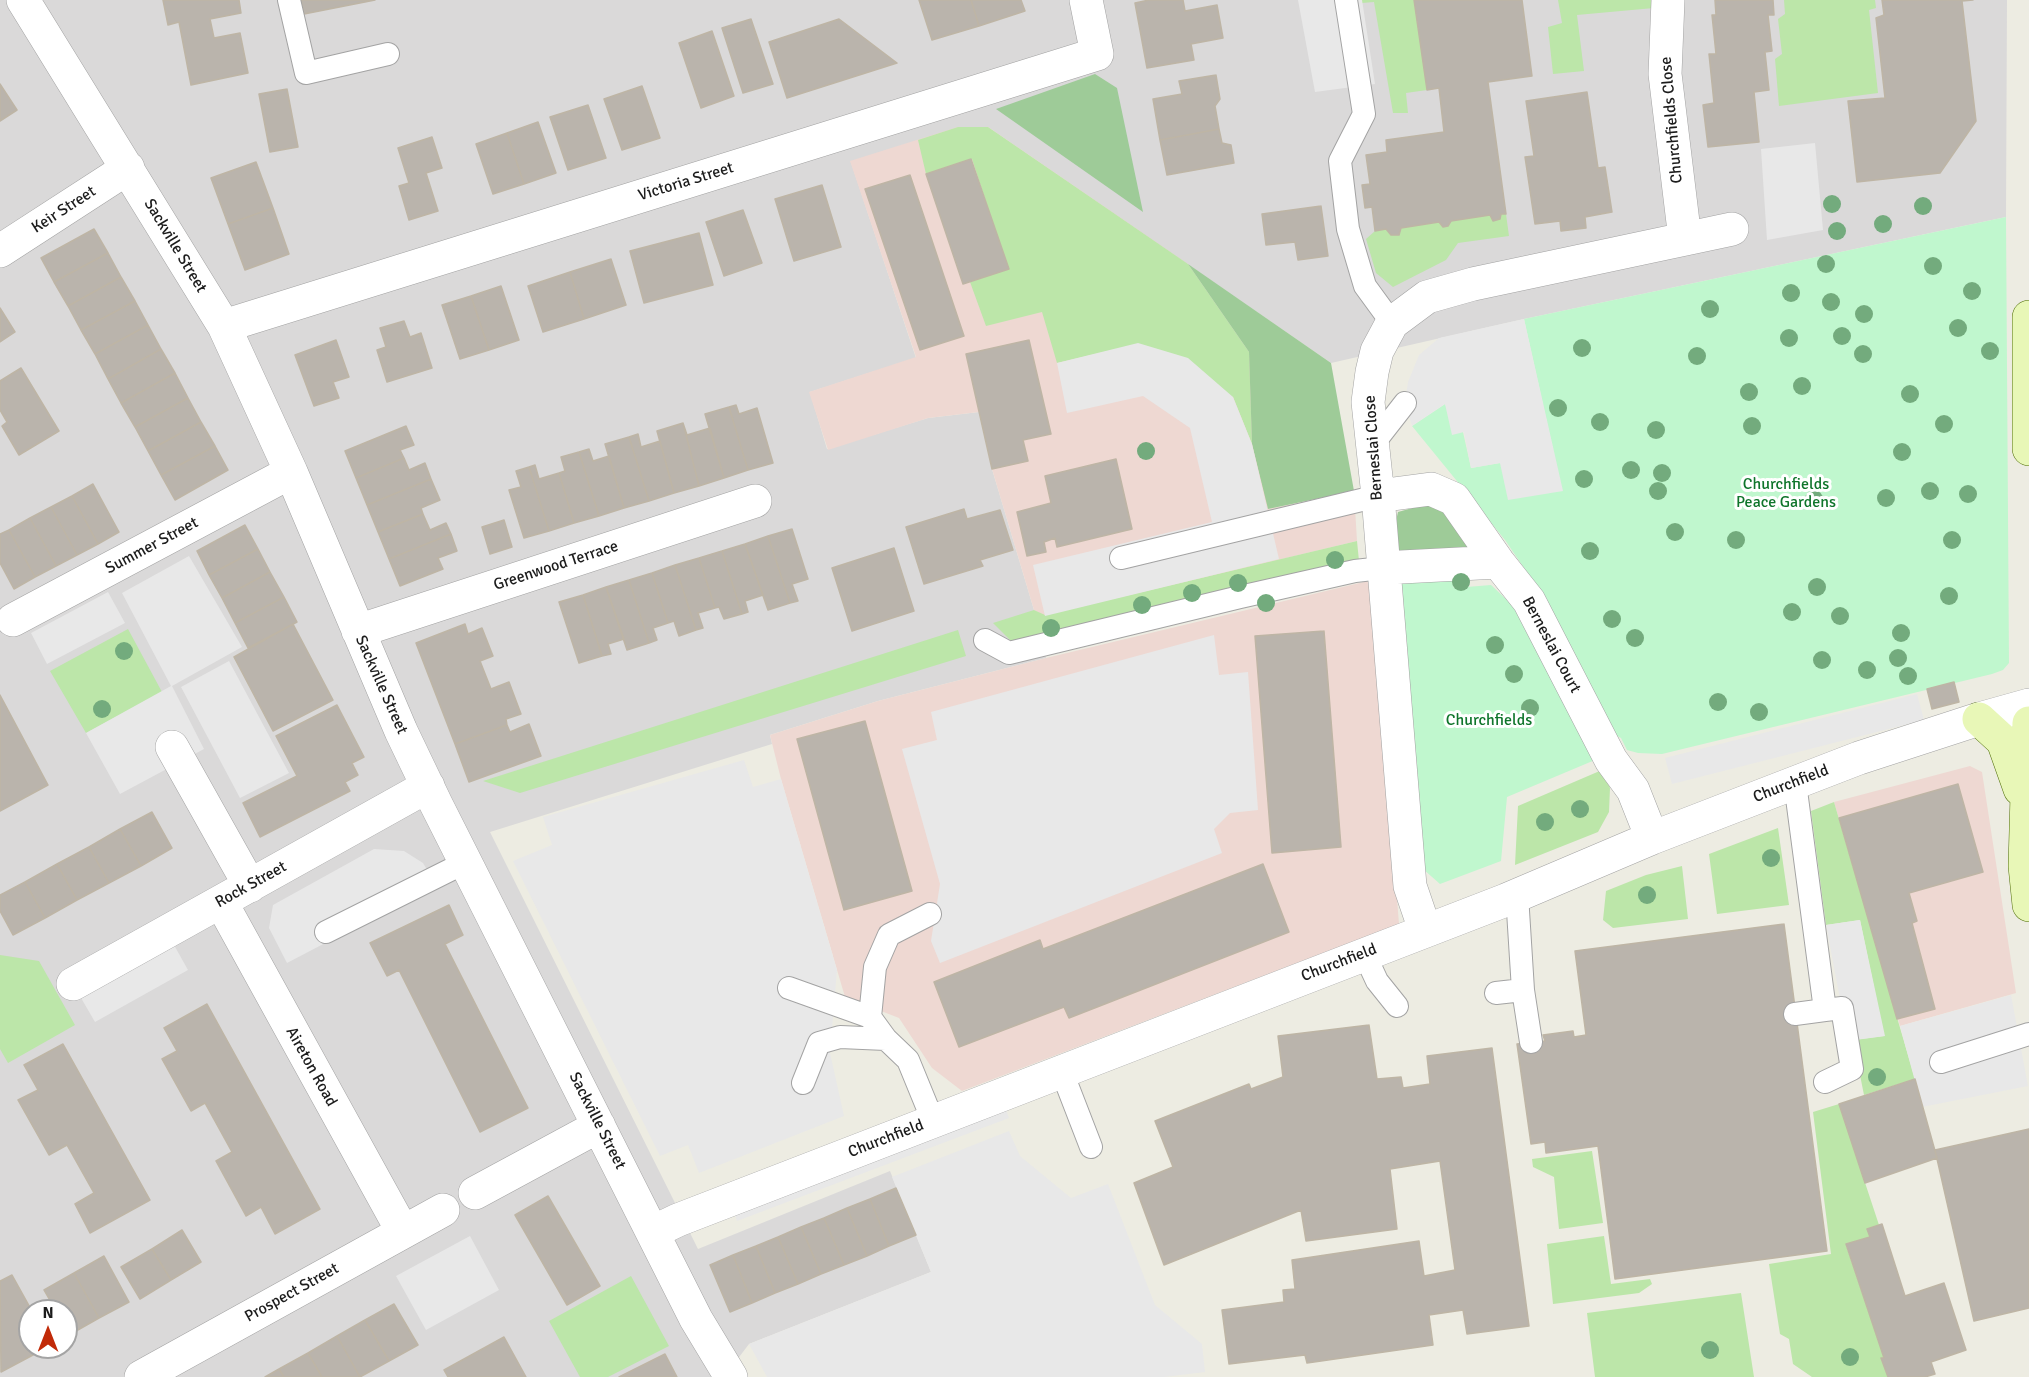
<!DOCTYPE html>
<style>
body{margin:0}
#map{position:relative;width:2029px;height:1377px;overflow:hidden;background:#edece2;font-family:Signika,sans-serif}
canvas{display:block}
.north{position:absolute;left:18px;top:1299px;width:60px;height:60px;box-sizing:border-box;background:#fff;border:2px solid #a4a4a4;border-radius:50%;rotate:0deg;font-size:16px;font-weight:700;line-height:24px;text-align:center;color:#1c1c1c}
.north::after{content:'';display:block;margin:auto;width:21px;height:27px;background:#c12a08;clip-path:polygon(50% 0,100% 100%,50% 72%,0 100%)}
</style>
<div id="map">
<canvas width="2029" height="1377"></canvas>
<div class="north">N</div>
</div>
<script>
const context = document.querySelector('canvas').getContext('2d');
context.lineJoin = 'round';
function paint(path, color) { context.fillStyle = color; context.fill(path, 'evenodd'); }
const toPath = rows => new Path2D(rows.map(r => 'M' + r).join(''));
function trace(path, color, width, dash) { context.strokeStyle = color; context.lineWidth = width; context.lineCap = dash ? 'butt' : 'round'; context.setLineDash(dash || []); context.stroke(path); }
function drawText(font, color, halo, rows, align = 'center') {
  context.font = font + ' Signika,sans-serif'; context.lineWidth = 6; context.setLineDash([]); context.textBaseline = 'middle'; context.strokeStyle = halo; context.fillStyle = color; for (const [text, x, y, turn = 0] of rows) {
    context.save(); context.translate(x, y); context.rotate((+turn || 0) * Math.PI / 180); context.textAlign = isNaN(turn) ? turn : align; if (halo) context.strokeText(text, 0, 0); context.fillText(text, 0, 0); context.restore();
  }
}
const residential = toPath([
 [0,0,2007,0,2006,217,1524,319,1331,363,988,127,851,162,916,358,810,392,827,449,928,418,979,412,992,469,1034,610,1046,658,878,701,770,735,772,744,490,832,698,1249,890,1171,931,1272,749,1344,724,1377,0,1377],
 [30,1311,66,1311,66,1347,30,1347]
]);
const commercial = toPath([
 [958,127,988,127,1188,264,1249,352,1268,509,1354,491,1357,541,1045,616,1034,610,992,469,979,412,928,418,828,450,809,392,916,357,850,161],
 [1372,580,1399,924,962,1091,932,1068,899,1018,845,997,781,779,770,735,878,701,1046,658],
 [1970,766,1982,772,2016,993,1900,1026,1834,802]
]);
const grass = toPath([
 [1362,0,1414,0,1427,90,1406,93,1408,113,1393,113,1374,2,1362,3],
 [1558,0,1655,0,1654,8,1577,15,1584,71,1553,74,1548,27,1562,23],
 [1784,0,1875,0,1876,8,1869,10,1878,93,1779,106,1775,59,1782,54,1778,19,1785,14],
 [958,127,988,127,1188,264,1249,352,1252,444,1233,397,1138,344,1057,363,1042,312,986,326,970,282,1008,269,972,159,926,174,918,140],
 [1501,214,1506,214,1509,236,1458,243,1446,260,1393,287,1376,273,1366,239,1375,231,1386,229,1391,235,1398,235,1401,228,1439,222,1443,227,1448,226,1451,221,1490,215,1494,220,1500,219],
 [1357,541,1359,561,1012,642,993,623,1034,610,1045,615],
 [128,629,162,692,86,733,50,671],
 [958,630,966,656,520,793,483,781],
 [1602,770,1610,788,1609,812,1598,832,1515,865,1518,806],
 [1834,802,1915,1079,1864,1095,1853,1040,1884,1036,1860,920,1826,925,1811,811],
 [1778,828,1789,905,1717,914,1709,854],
 [1682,866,1688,919,1613,928,1603,920,1606,891,1646,875],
 [0,955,39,961,75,1025,8,1063,0,1049],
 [1839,1104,1879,1225,1868,1229,1870,1237,1846,1245,1884,1358,1882,1359,1888,1377,1812,1377,1793,1364,1789,1339,1780,1334,1769,1264,1831,1254,1813,1112],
 [1592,1151,1603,1223,1559,1229,1554,1177,1533,1167,1532,1159],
 [1604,1236,1611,1284,1650,1279,1652,1284,1639,1293,1553,1304,1547,1244],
 [631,1276,669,1346,608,1377,580,1377,549,1321],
 [1741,1293,1754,1377,1595,1377,1587,1313]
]);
const forest = toPath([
 [1095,74,1117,88,1143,212,996,109],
 [1188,264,1331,363,1354,491,1268,509,1252,444,1249,352],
 [1423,505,1448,509,1470,541,1466,551,1399,553,1391,543,1398,512]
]);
const park = toPath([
 [2006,217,2009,663,2003,670,1992,674,1662,754,1638,753,1627,750,1621,738,1609,732,1543,596,1505,540,1412,426,1445,404,1463,432,1471,468,1500,463,1562,491,1524,319],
 [1451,579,1454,588,1491,585,1522,614,1595,760,1507,797,1501,861,1440,884,1423,869,1399,583]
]);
const parking = toPath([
 [1298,0,1362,0,1375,84,1315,92],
 [1815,143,1823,230,1767,240,1761,149],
 [1524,319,1563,491,1508,500,1500,463,1471,468,1464,432,1452,435,1445,404,1412,426,1405,403,1408,382,1419,355,1439,338],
 [1138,343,1188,358,1233,397,1252,444,1279,559,1045,616,1033,565,1212,522,1190,428,1143,396,1067,413,1057,363],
 [189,556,242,647,172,686,204,749,120,794,86,733,171,686,122,593],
 [108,592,125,623,47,664,31,633],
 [1214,635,1219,675,1248,672,1258,810,1230,813,1214,829,1222,853,940,963,931,941,940,884,902,749,937,740,931,712],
 [229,661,289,773,240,798,181,687],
 [1917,694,1924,720,1672,784,1665,758],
 [744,760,753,787,781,779,837,970,830,1053,844,1116,699,1173,688,1145,660,1156,513,861,552,845,543,817],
 [374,849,404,851,423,863,436,885,287,963,269,928,273,905],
 [160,920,188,970,95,1022,66,972],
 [1860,920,1885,1036,1848,1041,1826,925],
 [2011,995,2028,1086,1922,1107,1900,1026],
 [1004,1104,1009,1118,737,1221,732,1207],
 [1009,1131,1020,1156,1071,1198,1108,1184,1155,1305,1202,1344,1205,1372,1164,1377,767,1377,749,1344,931,1272,892,1177],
 [470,1236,499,1290,426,1330,396,1276]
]);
const building = toPath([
 [163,0,239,0,241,13,210,19,214,38,240,33,248,73,191,85,179,22,168,25,163,0],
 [301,0,375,0,304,14,301,0],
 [919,0,971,0,979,26,932,40,919,0],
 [971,0,1021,0,1025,11,979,26,971,0],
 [1149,0,1183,0,1185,11,1217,5,1223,38,1191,44,1194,60,1147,68,1135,3,1149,0],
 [1414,0,1522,0,1532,76,1488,82,1506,214,1501,214,1500,219,1493,221,1490,215,1451,221,1448,226,1443,227,1439,222,1401,228,1399,235,1391,235,1386,229,1375,231,1372,207,1365,208,1362,185,1370,184,1366,155,1387,152,1386,140,1444,132,1439,88,1427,90,1414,0],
 [1715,0,1773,0,1774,15,1768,15,1772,51,1765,52,1769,90,1754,92,1759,142,1708,147,1703,105,1714,103,1709,54,1716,54,1712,15,1716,15,1715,0],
 [1882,0,1973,0,1962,1,1976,121,1940,173,1857,182,1848,101,1885,98,1876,18,1884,15,1882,0],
 [751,19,773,84,743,93,722,28,751,19],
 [839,19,897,63,787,98,769,42,839,19],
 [712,31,734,96,701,108,679,43,712,31],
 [1216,75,1220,99,1215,106,1219,129,1160,140,1153,99,1182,94,1179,81,1216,75],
 [0,84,17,110,0,121,0,84],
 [642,86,660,138,622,150,604,99,642,86],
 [287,89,298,147,270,152,259,94,287,89],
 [1587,92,1598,168,1605,167,1612,212,1585,217,1586,228,1561,231,1560,221,1535,224,1525,157,1534,156,1526,101,1587,92],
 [588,105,606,158,568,170,550,117,588,105],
 [538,122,556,173,524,184,507,133,538,122],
 [1219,129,1222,143,1231,145,1234,163,1167,175,1160,140,1219,129],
 [507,133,524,184,493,194,476,144,507,133],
 [432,137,442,168,426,173,438,211,409,220,399,186,409,183,398,148,432,137],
 [971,159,1009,269,963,284,926,174,971,159],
 [256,162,273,208,228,224,211,178,256,162],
 [910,175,964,336,920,350,865,189,910,175],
 [822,185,841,247,794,261,775,199,822,185],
 [1321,206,1328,256,1298,260,1295,242,1266,245,1262,214,1321,206],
 [273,208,289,254,245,270,228,224,273,208],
 [743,210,762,263,724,276,706,222,743,210],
 [94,229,108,253,54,282,41,258,94,229],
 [699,233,713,285,644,303,630,251,699,233],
 [108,253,121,277,68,306,54,282,108,253],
 [611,259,626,305,584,319,570,272,611,259],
 [570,272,584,319,543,332,528,286,570,272],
 [121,277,135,301,81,330,68,306,121,277],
 [501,286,519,340,489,350,471,296,501,286],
 [471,296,489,350,460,359,442,305,471,296],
 [135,301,148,325,95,354,81,330,135,301],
 [0,308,15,332,0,342,0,308],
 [404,321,410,337,421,333,432,368,387,382,377,350,386,347,380,328,404,321],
 [148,325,161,349,108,379,95,354,148,325],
 [336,340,349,377,333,382,339,398,314,406,295,355,336,340],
 [1029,340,1051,434,1023,440,1028,461,992,469,966,354,1029,340],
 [161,349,175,373,121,403,108,379,161,349],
 [21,368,59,431,19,455,2,426,7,422,0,410,0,381,21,368],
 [175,373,188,398,135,427,121,403,175,373],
 [188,398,201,422,148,451,135,427,188,398],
 [736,405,739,414,757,408,773,463,748,470,729,407,736,405],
 [729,407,748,470,724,478,705,414,729,407],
 [201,422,215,446,161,475,148,451,201,422],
 [683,423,687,435,710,428,724,478,699,486,683,423],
 [683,423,699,486,674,493,657,431,683,423],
 [406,426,414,445,400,450,404,458,356,478,345,451,406,426],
 [638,434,641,447,660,441,674,493,649,501,629,437,638,434],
 [629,437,649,501,624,508,605,444,629,437],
 [215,446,228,470,175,500,161,475,215,446],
 [589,449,593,461,609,456,624,508,599,516,579,452,589,449],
 [579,452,599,516,574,523,559,473,565,471,561,457,579,452],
 [404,458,409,470,425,463,431,479,367,505,356,478,404,458],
 [1116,459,1132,529,1057,547,1055,538,1044,542,1046,552,1027,556,1017,512,1051,503,1045,476,1116,459],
 [535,465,539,479,559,473,574,523,549,531,529,467,535,465],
 [529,467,549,531,524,538,509,490,521,487,516,471,529,467],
 [431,479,440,500,421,508,423,514,378,532,367,505,431,479],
 [93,484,119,532,98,544,72,496,93,484],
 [72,496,98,544,77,555,51,507,72,496],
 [51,507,77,555,56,566,30,518,51,507],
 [964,509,967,519,1000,510,1013,550,980,560,983,566,924,584,906,527,964,509],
 [423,514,430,530,446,523,451,534,389,559,378,532,423,514],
 [30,518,56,566,35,577,9,530,30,518],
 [504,520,512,547,490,554,482,527,504,520],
 [245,525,258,549,209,575,197,551,245,525],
 [792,529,808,579,792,584,798,601,790,603,768,536,792,529],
 [9,530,35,577,14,589,0,563,0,534,9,530],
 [451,534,457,551,438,558,443,569,400,586,389,559,451,534],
 [768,536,790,603,768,610,745,544,768,536],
 [745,544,763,595,745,601,748,612,742,614,722,551,745,544],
 [894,548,914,611,852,631,832,568,894,548],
 [258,549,270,572,222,598,209,575,258,549],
 [722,551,742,614,724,619,719,607,715,608,699,558,722,551],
 [699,558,715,608,698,613,703,628,696,630,675,565,699,558],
 [675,565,696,630,679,636,674,621,668,623,652,573,675,565],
 [270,572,284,597,235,623,222,598,270,572],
 [652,573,668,623,653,628,657,640,649,643,629,580,652,573],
 [629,580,649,643,627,650,606,587,629,580],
 [606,587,624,639,608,644,611,654,602,656,583,595,606,587],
 [583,595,602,656,579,663,559,602,583,595],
 [284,597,297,622,248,648,235,623,284,597],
 [293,624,333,700,273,731,234,657,293,624],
 [465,624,468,634,482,628,493,656,480,661,491,689,509,682,521,714,506,719,507,725,455,744,416,643,465,624],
 [1324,631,1341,847,1272,853,1255,636,1324,631],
 [1954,682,1959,702,1932,709,1927,689,1954,682],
 [0,695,48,785,0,811,0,695],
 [337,705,364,757,352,763,358,775,345,782,350,791,260,837,243,803,297,776,276,736,337,705],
 [865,721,912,891,844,910,797,739,865,721],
 [529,724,541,756,469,782,455,744,507,725,510,732,529,724],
 [1958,784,1983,872,1909,893,1917,921,1912,923,1935,1009,1897,1019,1839,818,1958,784],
 [152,812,172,848,141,866,120,829,152,812],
 [120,829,141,866,109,883,89,847,120,829],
 [89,847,109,883,77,900,57,864,89,847],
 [57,864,77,900,45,918,25,882,57,864],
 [1263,864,1289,932,1069,1018,1064,1007,959,1047,934,982,1040,940,1043,949,1263,864],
 [25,882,45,918,13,935,0,911,0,895,25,882],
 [449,905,463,935,445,944,528,1108,480,1132,399,970,387,976,370,943,449,905],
 [1784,924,1827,1251,1615,1279,1598,1146,1546,1153,1545,1142,1531,1144,1517,1044,1545,1041,1543,1035,1573,1031,1574,1037,1586,1035,1575,951,1784,924],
 [207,1004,320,1209,275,1234,261,1207,246,1216,216,1161,232,1152,205,1103,191,1111,162,1059,177,1051,164,1028,207,1004],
 [1369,1025,1377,1079,1401,1077,1403,1088,1430,1084,1427,1056,1492,1048,1529,1326,1467,1334,1463,1310,1429,1315,1433,1345,1307,1363,1305,1355,1229,1364,1222,1310,1284,1302,1283,1290,1295,1289,1292,1260,1419,1241,1424,1276,1455,1270,1440,1161,1390,1169,1397,1229,1306,1241,1301,1210,1164,1265,1134,1183,1173,1167,1155,1121,1249,1084,1251,1089,1283,1077,1278,1036,1369,1025],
 [63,1044,150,1200,90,1233,75,1204,94,1193,67,1145,49,1155,18,1100,38,1090,24,1065,63,1044],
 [1915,1079,1937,1158,1865,1183,1839,1104,1915,1079],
 [2029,1129,2029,1308,1974,1321,1935,1150,2029,1129],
 [896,1188,916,1235,889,1246,870,1199,896,1188],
 [548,1196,600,1286,567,1305,515,1215,548,1196],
 [870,1199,889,1246,867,1256,847,1208,870,1199],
 [847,1208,867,1256,844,1265,824,1218,847,1208],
 [824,1218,844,1265,821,1274,801,1227,824,1218],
 [1882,1224,1905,1296,1944,1283,1966,1350,1931,1362,1935,1374,1925,1377,1888,1377,1881,1358,1884,1358,1846,1244,1870,1237,1867,1229,1882,1224],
 [801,1227,821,1274,798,1284,778,1237,801,1227],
 [182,1230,201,1262,171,1280,152,1249,182,1230],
 [778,1237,798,1284,775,1293,756,1246,778,1237],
 [756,1246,775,1293,752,1303,733,1255,756,1246],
 [152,1249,171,1280,140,1299,121,1267,152,1249],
 [733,1255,752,1303,730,1312,710,1265,733,1255],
 [104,1256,129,1302,99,1318,74,1273,104,1256],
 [74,1273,99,1318,69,1335,66,1329,66,1311,56,1311,44,1290,74,1273],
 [12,1275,32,1311,30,1311,30,1347,48,1347,1,1372,0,1281,12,1275],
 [394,1304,418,1345,389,1361,365,1320,394,1304],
 [365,1320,389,1361,360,1377,337,1336,365,1320],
 [337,1336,360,1377,322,1377,308,1353,337,1336],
 [504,1337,526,1377,448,1377,444,1370,504,1337],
 [308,1353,322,1377,284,1377,279,1369,308,1353],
 [665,1354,677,1377,619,1377,665,1354],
 [279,1369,284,1377,265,1377,279,1369]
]);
const lane = toPath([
 [289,0,306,73,388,54],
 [1346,0,1364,114,1340,161,1348,229,1365,286,1392,323],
 [1373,444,1405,403],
 [1121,558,1378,496],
 [985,640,1009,653,1240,597,1355,571,1382,568],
 [1795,783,1825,1010,1795,1014],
 [326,932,466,862],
 [1364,953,1377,981,1397,1006],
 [789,988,870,1017,886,1039,908,1060,933,1121],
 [1523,990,1531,1042],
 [1496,993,1523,990,1517,895],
 [870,1017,875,967,889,935,930,914],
 [1941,1062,2029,1034],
 [1062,1072,1091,1147],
 [1825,1082,1852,1069,1842,1008,1825,1010],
 [803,1083,819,1043,840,1037,886,1039]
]);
const street = toPath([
 [23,0,224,326,291,472,401,731,436,804,696,1319,731,1377],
 [1668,0,1665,74,1685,239],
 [0,251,128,168],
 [224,326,1097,54,1086,0],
 [1378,496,1431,489,1454,499,1498,562,1529,601,1611,760,1633,790,1652,838],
 [1382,568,1498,562],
 [13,620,291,472],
 [358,631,755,501],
 [172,747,250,886],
 [221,902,403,1232],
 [1425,930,1410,886,1378,496,1368,402,1372,372,1377,351,1392,323,1427,297,1473,284,1732,229],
 [73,984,428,786],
 [475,1193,599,1126],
 [653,1232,678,1220,1506,900,1652,838,1859,758,1979,719,2029,705],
 [141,1377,443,1210]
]);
const secondary = toPath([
 [2029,317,2029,449],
 [1979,719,2003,741,2020,789],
 [2029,723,2025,866,2029,905]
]);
const trees = [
 [1832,204],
 [1923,206],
 [1883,224],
 [1837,231],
 [1826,264],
 [1933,266],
 [1972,291],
 [1791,293],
 [1831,302],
 [1710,309],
 [1864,314],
 [1958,328],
 [1842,336],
 [1789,338],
 [1582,348],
 [1990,351],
 [1863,354],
 [1697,356],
 [1802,386],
 [1749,392],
 [1910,394],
 [1558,408],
 [1600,422],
 [1944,424],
 [1752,426],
 [1656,430],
 [1146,451],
 [1902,452],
 [1631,470],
 [1662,473],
 [1584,479],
 [1658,491],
 [1930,491],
 [1968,494],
 [1886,498],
 [1814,499],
 [1675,532],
 [1736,540],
 [1952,540],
 [1590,551],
 [1335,560],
 [1461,582],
 [1238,583],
 [1817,587],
 [1192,593],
 [1949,596],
 [1266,603],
 [1142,605],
 [1792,612],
 [1840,616],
 [1612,619],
 [1051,628],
 [1901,633],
 [1635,638],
 [1495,645],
 [124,651],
 [1898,658],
 [1822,660],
 [1867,670],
 [1514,674],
 [1908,676],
 [1718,702],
 [1530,708],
 [102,709],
 [1759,712],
 [1580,809],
 [1545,822],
 [1771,858],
 [1647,895],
 [1877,1077],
 [1710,1350],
 [1850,1357]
];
const streetNames = [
 ["Churchfields Close",1672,120,-95],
 ["Victoria Street",686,182,-17],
 ["Keir Street",64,210,-33],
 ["Sackville Street",175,246,59],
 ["Berneslai Close",1374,448,-94],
 ["Summer Street",152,546,-28],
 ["Greenwood Terrace",556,566,-18],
 ["Berneslai Court",1551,645,62],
 ["Sackville Street",381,685,66],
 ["Churchfield",1791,784,-21],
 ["Rock Street",251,885,-29],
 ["Churchfield",1339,963,-21],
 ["Aireton Road",311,1067,61],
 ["Sackville Street",597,1121,63],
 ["Churchfield",886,1139,-21],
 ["Prospect Street",292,1293,-29]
];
const parkNames = [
 ["Churchfields",1786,485],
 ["Peace Gardens",1786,503],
 ["Churchfields",1489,721]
];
paint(residential, '#dad9d9');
paint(commercial, '#eed8d2');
paint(grass, '#bce6a9');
paint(forest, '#9ecb98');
paint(park, '#c0f7ce');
paint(parking, '#e8e8e8');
paint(building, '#bab4ac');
trace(building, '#beb5a5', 1.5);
trace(lane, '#a3a3a3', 24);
trace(street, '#a3a3a3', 34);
trace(secondary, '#506e09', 34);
trace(lane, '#fff', 22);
trace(street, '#fff', 33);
trace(secondary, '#e8f7b7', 33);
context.fillStyle = '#73ab7d';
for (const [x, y] of trees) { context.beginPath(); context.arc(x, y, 9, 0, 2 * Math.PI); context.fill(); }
drawText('16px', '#1c1c1c', '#fff', streetNames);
drawText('16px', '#0f752b', '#fff', parkNames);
</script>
